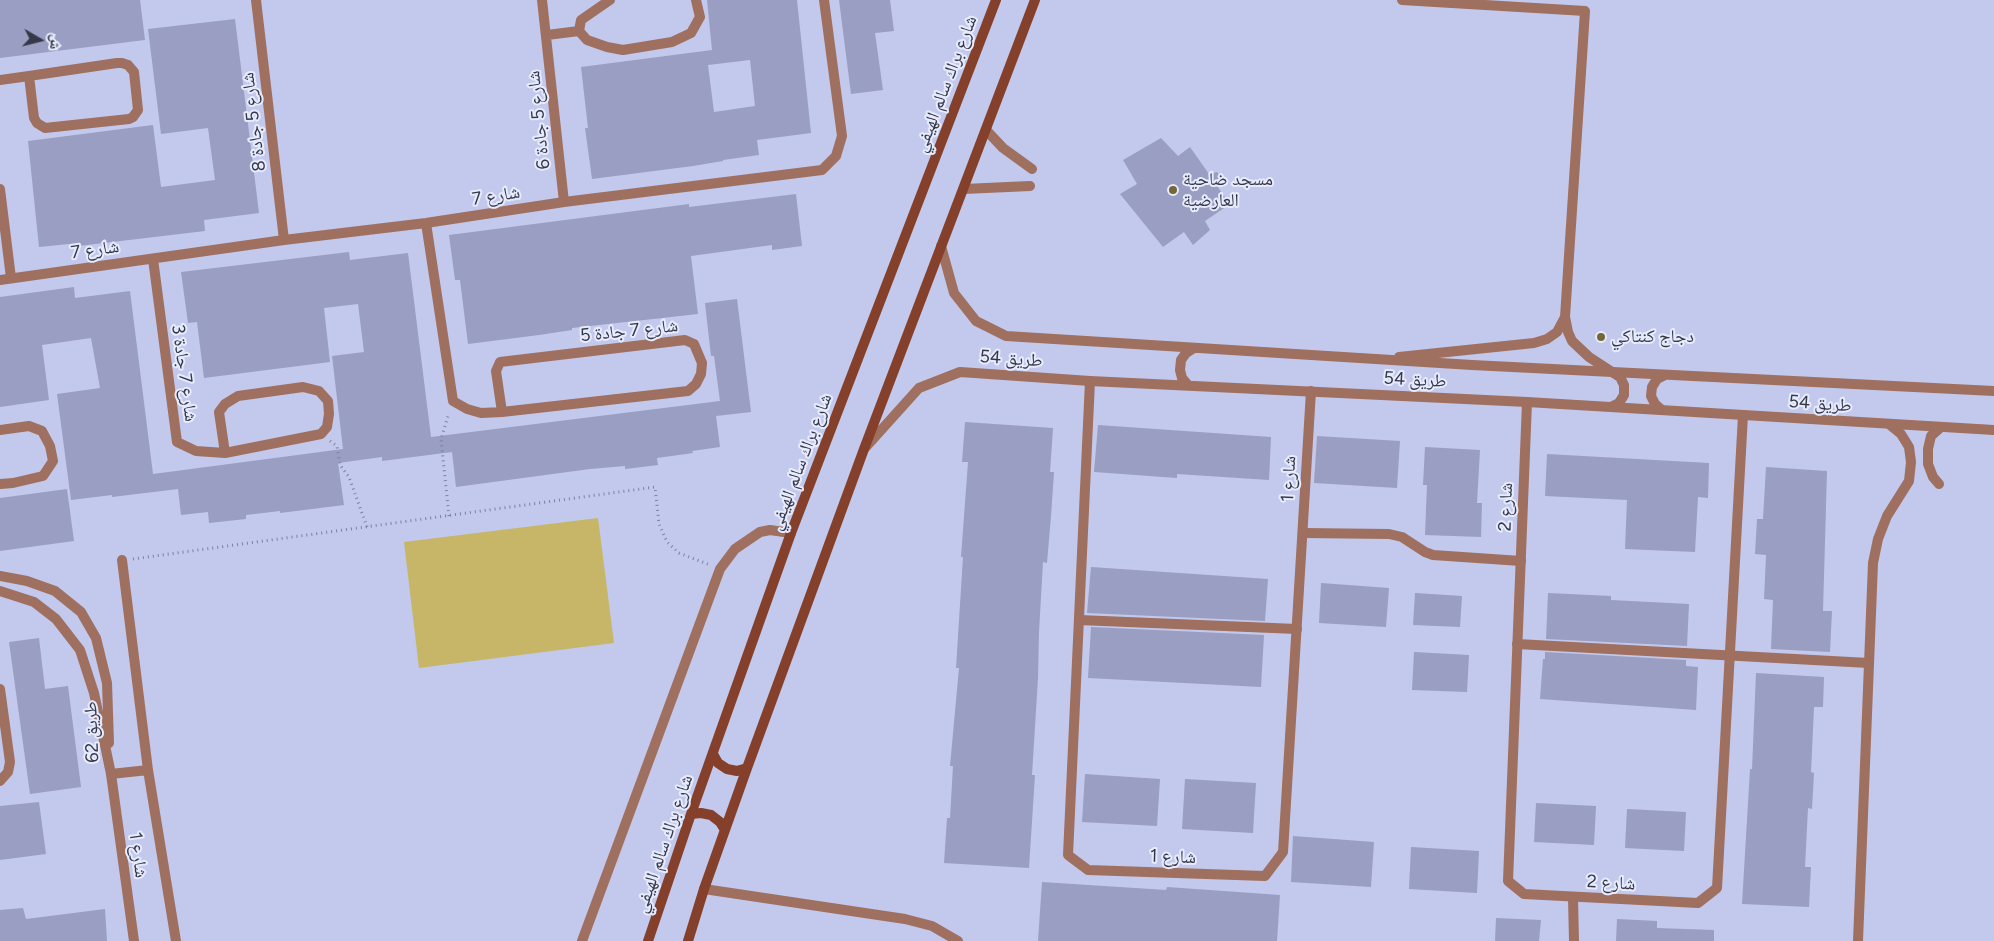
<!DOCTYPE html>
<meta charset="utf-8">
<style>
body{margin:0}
#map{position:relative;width:1994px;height:941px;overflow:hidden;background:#c2c9ed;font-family:Figtree,"Noto Naskh Arabic",sans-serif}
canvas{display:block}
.north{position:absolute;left:15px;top:15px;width:50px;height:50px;-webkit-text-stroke:4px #e7ebfe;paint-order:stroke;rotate:98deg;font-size:14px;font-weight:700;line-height:20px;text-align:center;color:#363847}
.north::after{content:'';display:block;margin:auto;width:18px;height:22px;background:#363847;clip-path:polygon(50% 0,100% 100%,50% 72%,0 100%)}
</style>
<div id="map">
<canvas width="1994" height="941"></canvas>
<div class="north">ش</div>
</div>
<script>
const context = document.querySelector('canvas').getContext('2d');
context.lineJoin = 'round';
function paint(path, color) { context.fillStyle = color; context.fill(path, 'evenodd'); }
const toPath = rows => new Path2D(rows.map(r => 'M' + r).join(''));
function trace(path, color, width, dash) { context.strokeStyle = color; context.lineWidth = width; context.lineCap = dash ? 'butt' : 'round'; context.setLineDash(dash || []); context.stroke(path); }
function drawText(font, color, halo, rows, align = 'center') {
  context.font = font + ' Figtree,"Noto Naskh Arabic",sans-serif'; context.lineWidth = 4; context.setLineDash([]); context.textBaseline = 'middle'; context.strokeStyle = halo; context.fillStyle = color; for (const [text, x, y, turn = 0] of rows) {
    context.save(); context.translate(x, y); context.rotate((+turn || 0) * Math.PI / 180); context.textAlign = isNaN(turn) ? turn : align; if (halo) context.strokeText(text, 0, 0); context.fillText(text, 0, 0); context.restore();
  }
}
const green = toPath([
 [598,518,614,643,419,668,404,542]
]);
const building = toPath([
 [0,0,140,0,145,40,0,58],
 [707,0,797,0,811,133,757,140,759,155,723,160,723,161,693,166,592,179,585,128,588,128,581,67,712,50],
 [750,60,755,106,714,112,708,65],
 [839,0,890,0,894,31,875,33,883,90,851,94],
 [235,19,259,213,204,220,205,231,70,247,69,244,39,247,28,141,153,125,161,187,215,180,208,128,161,134,148,29],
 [1161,138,1178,156,1190,147,1209,174,1217,172,1224,181,1217,186,1230,204,1205,221,1210,230,1193,245,1184,232,1163,247,1120,194,1137,184,1123,160],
 [796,194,802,246,772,250,772,245,691,256,698,314,572,328,572,330,539,335,468,344,460,280,455,280,449,235,689,204,689,207],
 [349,252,350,260,408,253,431,437,720,401,714,356,711,356,705,303,737,299,751,412,716,416,720,447,692,451,693,453,657,458,658,465,625,469,625,466,590,469,456,487,452,452,382,461,382,457,338,463,344,505,280,513,280,511,246,515,246,519,209,523,208,512,181,515,178,489,112,497,112,495,71,500,57,394,100,388,91,338,42,345,49,400,0,407,0,297,74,287,75,298,130,291,153,474,343,449,332,356,364,352,358,304,324,308,330,362,204,378,197,322,188,323,181,272],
 [965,422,1053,428,1050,472,1054,472,1051,516,1047,563,1043,562,1039,632,1038,678,1032,775,1035,775,1029,868,944,863,947,818,950,818,953,766,950,766,959,668,956,668,963,557,961,557,968,462,962,462],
 [1098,425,1271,437,1269,480,1177,474,1177,478,1094,472],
 [1317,436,1400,441,1397,488,1314,483],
 [1425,447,1480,450,1477,503,1482,503,1481,537,1425,535,1427,485,1423,485],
 [1547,454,1709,463,1708,498,1698,497,1695,552,1625,549,1627,500,1545,496],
 [1766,467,1827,471,1823,611,1832,611,1830,652,1771,649,1773,600,1764,599,1766,555,1755,554,1757,519,1763,519],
 [67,489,74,541,0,551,0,498],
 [1091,567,1268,579,1265,621,1087,613],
 [1321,583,1389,588,1386,627,1319,623],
 [1415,593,1462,596,1460,627,1413,625],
 [1548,593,1611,596,1611,600,1689,604,1687,646,1546,639],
 [1091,627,1264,635,1261,687,1088,678],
 [39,638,45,689,68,686,81,787,30,794,9,642],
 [1414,652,1469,655,1467,692,1412,690],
 [1545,652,1686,660,1686,666,1698,667,1696,710,1540,699,1543,659,1545,659],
 [1756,673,1824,677,1823,707,1814,707,1811,772,1814,773,1812,809,1808,808,1805,867,1811,867,1809,907,1742,904,1750,769,1752,769],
 [1085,774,1160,779,1157,826,1082,822],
 [1185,779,1256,783,1253,833,1182,829],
 [39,802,46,854,0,860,0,806],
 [1536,803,1596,806,1594,845,1534,842],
 [1627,809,1686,812,1684,851,1625,848],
 [1293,836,1374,842,1371,887,1291,882],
 [1411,847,1479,851,1477,893,1409,889],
 [1042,882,1166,890,1167,887,1280,895,1277,941,1038,941],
 [23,908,26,919,105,909,107,941,0,941,0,910],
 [1496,918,1541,920,1539,941,1495,941],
 [1617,919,1657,921,1657,928,1714,930,1714,941,1616,941]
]);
const path = toPath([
 [330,441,337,446,340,465,349,477,367,527],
 [449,516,441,439,449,413],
 [133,559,655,487,659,524,667,542,679,553,710,565]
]);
const service = toPath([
 [1402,0,1585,11,1565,317,1568,332,1572,341,1589,357,1612,372],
 [986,130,1003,148,1032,169],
 [964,189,1030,186],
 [1399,357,1534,343,1547,339,1557,332,1565,317],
 [1939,484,1933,477,1928,464,1928,449,1931,436,1941,427],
 [1303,533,1389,534,1402,537,1425,552,1433,555,1521,561],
 [122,560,148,770,176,941],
 [1079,620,1297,629],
 [1517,644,1869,663],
 [111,774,148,770],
 [704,889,905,919,932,926,958,941],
 [1573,897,1574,941],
 [582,941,720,569,735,549,760,532,770,530,791,533],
 [1858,941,1873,563,1878,539,1887,516,1909,481,1911,462,1909,447,1901,434,1890,425]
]);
const minor = toPath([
 [256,0,284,240],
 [542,0,564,202],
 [610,0,581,20,579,31,587,40,607,47,623,50,672,42,691,33,700,17,696,0],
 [547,35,579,31],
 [0,80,29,76,117,63,122,63,128,65,134,72,138,110,133,117,129,119,45,128,37,123,34,118,29,76],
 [0,189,11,278],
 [426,223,453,401,467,409,481,413,502,412,688,391,696,384,701,374,702,363,694,344,685,340,500,362,496,371,502,412],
 [153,259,177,442,196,451,225,453,321,434,327,427,329,414,328,401,319,391,303,387,238,396,225,404,219,412,225,453],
 [0,280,284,240,426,223,564,202,822,170,836,156,842,136,824,0],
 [1090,381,1068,855,1088,870,1265,876,1283,852,1311,391],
 [1527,402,1508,881,1524,894,1698,903,1717,888,1743,415],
 [0,430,29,426,42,431,50,446,53,461,43,476,13,483,0,484],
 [0,576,27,581,55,591,81,612,96,638,107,683,109,743],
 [0,591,34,602,56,619,80,650,94,693,111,774,134,941],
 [0,689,10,762,8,772,0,781]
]);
const tertiary = toPath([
 [941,246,954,293,976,321,1006,336,1472,365,1994,391],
 [1188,385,1182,378,1180,370,1181,360,1186,353,1194,348],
 [1611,407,1619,403,1624,395,1624,385,1620,377,1612,372],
 [1662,410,1655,404,1651,396,1652,387,1657,379,1665,375],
 [865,448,919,388,960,372,1090,381,1527,402,1994,430]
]);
const secondary = toPath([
 [713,754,718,763,727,769,737,771,747,768],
 [691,814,701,813,711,815,720,822,725,830],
 [648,941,691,814,791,533,996,0],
 [688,941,704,889,747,768,864,449,1035,0]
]);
const markers = [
 [1173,190,5,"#736835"],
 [1601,337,5,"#736835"]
];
const streetNames = [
 ["شارع براك سالم الهيفي",946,84,-69],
 ["شارع 5 جادة 6",539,120,-96],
 ["شارع 5 جادة 8",254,122,-97],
 ["شارع 7",496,196,-9],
 ["شارع 7",95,250,-8],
 ["شارع 7 جادة 5",629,331,-6],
 ["طريق 54",1011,359,4],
 ["شارع 7 جادة 3",184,373,82],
 ["طريق 54",1415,380,3],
 ["طريق 54",1820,404,4],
 ["شارع براك سالم الهيفي",801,462,-69],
 ["شارع 1",1289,479,-87],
 ["شارع 2",1506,507,-88],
 ["طريق 62",92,732,-92],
 ["شارع براك سالم الهيفي",664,844,-71],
 ["شارع 1",138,855,82],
 ["شارع 1",1173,857,2],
 ["شارع 2",1611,883,3]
];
const poiNames = [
 ["مسجد ضاحية",1183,180],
 ["العارضية",1183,201],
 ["دجاج كنتاكي",1611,337]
];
paint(green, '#c7b667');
paint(building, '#999ec2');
trace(path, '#7d819b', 3, [1, 4]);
trace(service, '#9f6f60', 10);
trace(minor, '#9f6f60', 10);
trace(tertiary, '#9f6f60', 10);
trace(secondary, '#85402b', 10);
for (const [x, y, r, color] of markers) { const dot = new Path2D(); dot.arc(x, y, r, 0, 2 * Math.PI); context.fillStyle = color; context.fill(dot); trace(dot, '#e7ebfe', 2); }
drawText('18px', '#363847', '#e7ebfe', streetNames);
drawText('18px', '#363847', '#e7ebfe', poiNames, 'left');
</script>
